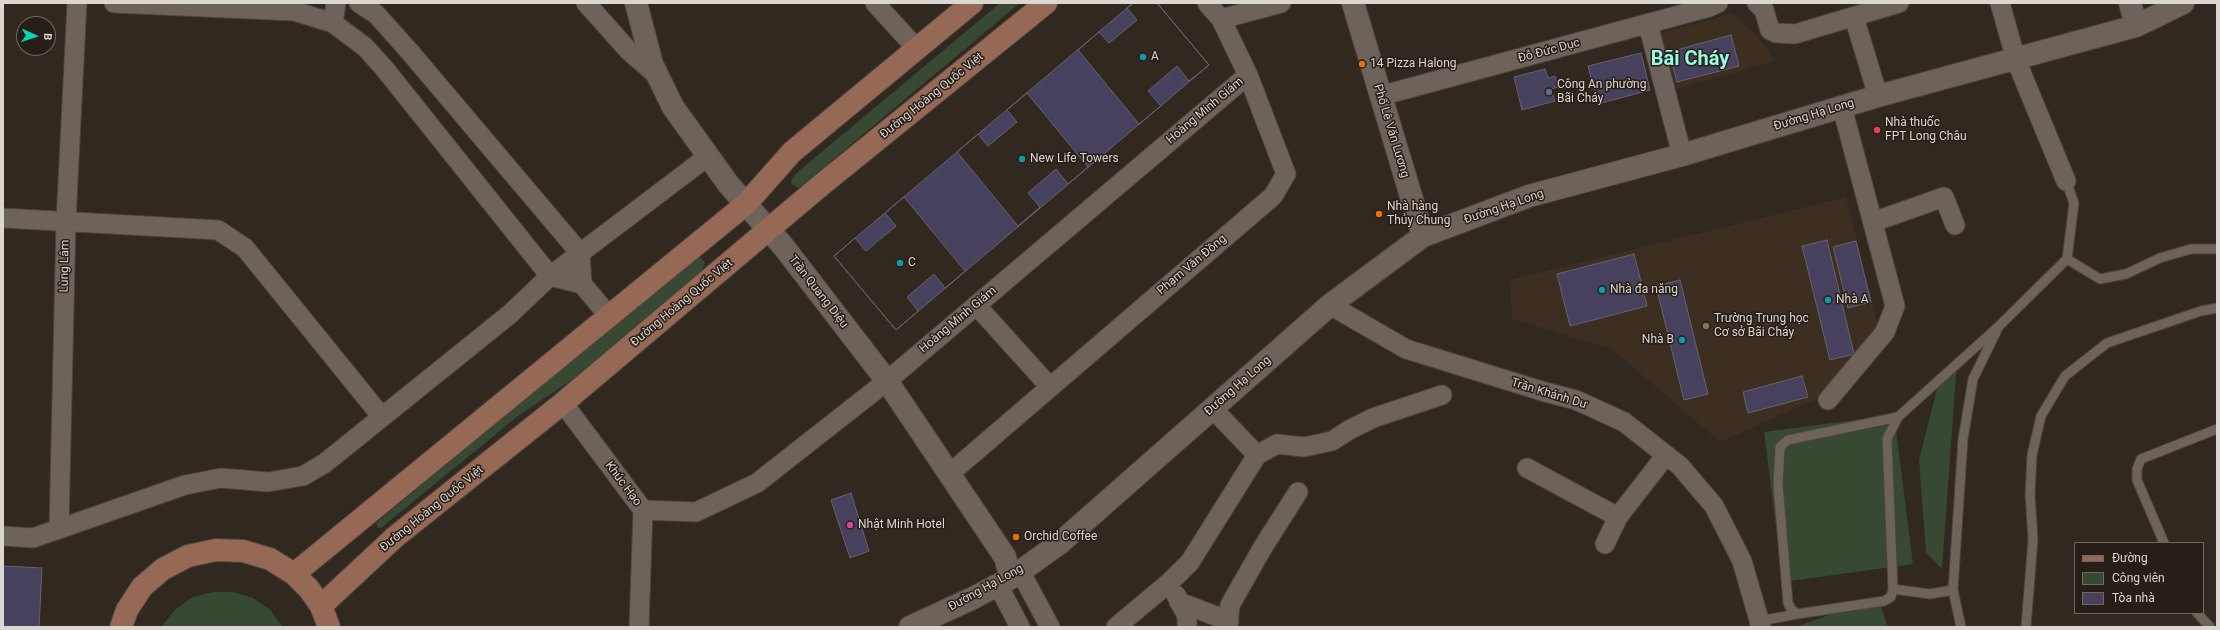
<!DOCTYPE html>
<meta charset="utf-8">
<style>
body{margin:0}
#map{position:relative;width:2220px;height:630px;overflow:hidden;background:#312820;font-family:Roboto,sans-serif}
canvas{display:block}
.frame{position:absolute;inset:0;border:4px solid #dcd6d1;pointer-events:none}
.legend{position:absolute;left:2074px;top:542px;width:130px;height:72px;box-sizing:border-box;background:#271e17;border:1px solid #6f6861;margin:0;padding:5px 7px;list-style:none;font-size:12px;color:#dcd6d1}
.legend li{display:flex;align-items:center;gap:8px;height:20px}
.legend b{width:20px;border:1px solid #6f6861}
.north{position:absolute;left:16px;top:16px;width:40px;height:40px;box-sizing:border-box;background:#271e17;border:1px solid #6f6861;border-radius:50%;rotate:93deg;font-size:11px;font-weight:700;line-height:16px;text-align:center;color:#dcd6d1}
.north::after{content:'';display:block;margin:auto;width:14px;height:18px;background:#0ad5b5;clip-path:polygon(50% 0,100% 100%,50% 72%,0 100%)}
</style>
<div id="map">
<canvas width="2220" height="630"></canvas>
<div class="frame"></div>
<ul class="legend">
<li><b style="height:5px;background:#966956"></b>Đường</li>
<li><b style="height:11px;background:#374932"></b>Công viên</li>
<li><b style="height:11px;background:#47415d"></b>Tòa nhà</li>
</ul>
<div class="north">B</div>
</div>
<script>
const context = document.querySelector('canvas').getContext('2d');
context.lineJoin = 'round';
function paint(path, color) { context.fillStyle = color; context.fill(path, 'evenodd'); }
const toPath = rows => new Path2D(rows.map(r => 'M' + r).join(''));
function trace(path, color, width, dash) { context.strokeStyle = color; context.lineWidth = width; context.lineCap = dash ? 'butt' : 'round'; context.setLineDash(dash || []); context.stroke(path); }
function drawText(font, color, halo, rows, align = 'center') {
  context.font = font + ' Roboto,sans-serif'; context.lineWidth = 3; context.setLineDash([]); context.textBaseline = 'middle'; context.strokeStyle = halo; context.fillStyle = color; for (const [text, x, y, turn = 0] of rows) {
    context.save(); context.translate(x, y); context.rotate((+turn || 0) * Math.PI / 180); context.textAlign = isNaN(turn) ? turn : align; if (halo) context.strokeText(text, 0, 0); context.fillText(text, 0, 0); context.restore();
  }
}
const built = toPath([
 [1731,14,1756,34,1775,61,1673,90,1657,34],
 [1846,197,1880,332,1826,395,1720,442,1612,349,1512,319,1510,280]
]);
const green = toPath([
 [1000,3,1020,3,799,188,791,184,792,178,800,170],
 [700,257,705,263,701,271,573,379,518,416,381,528,378,528,376,523,692,260],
 [1957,361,1942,569,1926,552,1919,460,1940,377],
 [1894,415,1913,564,1783,582,1764,432],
 [213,592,233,592,253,598,270,610,283,627,161,627,176,609,193,597],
 [1878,598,1888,627,1798,627,1798,626]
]);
const building = toPath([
 [1133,3,1157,3,1209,65,896,330,834,256,1133,3],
 [1133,3,1157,3,1209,65,1189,81,1177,66,1148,91,1161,106,1139,124,1078,50,1099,32,1109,43,1137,20,1127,8,1133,3],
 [1731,35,1739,66,1677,82,1669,52,1731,35],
 [1641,53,1650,90,1598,104,1588,66,1641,53],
 [1545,69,1548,78,1555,76,1558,87,1551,89,1555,101,1522,110,1514,77,1545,69],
 [1027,93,1088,167,1068,184,1056,169,1028,193,1040,207,1018,226,957,152,978,134,988,146,1017,122,1007,110,1027,93],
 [904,197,965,271,945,288,934,274,907,297,918,311,896,330,834,256,855,238,866,251,896,226,885,213,904,197],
 [1827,240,1854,354,1830,360,1802,246,1827,240],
 [1856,241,1871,302,1848,308,1833,247,1856,241],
 [1634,254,1647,306,1570,326,1557,274,1634,254],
 [1680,280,1708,394,1684,400,1656,286,1680,280],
 [1802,376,1808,397,1748,413,1743,392,1802,376],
 [851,493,869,551,850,558,831,500,851,493],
 [3,566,42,568,39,627,3,627,3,566]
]);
const lane = toPath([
 [2067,259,2100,279,2126,274,2160,258,2191,249,2217,249],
 [1898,417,1788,440,1780,447,1778,484,1788,603,1791,609,1797,614,1884,601,1891,597,1893,589,1887,439,1898,417,1999,326],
 [2164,543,2137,480,2137,469,2141,459,2217,429],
 [1893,589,1930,594,1953,590],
 [2197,613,2210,627],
 [1760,621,1797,614],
 [1961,627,1953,590,1963,439,1973,379,1999,326,2067,259,2074,203,2066,181],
 [2026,627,2033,539,2030,495,2032,455,2041,416,2065,376,2107,343,2201,311,2217,308]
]);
const street = toPath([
 [114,3,294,11,333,23,365,47,384,68,550,276,582,284],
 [359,3,376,14,410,52,580,253,582,284,609,316],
 [586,3,628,50,659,77],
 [875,3,916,48],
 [1757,3,1764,10,1770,30,1776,33,1795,34,1899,3],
 [2000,3,2016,60,2066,181],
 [1854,17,1878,96],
 [1221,19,1281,3],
 [333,23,336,3],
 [1648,24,1682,155],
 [1380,96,1709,7,1718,3],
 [3,218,218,230,245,248,382,417],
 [1873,222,1944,197,1955,225],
 [976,305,1050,387],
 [1330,305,1406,349,1545,392,1576,400,1624,422,1680,466,1714,506,1742,561,1761,627],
 [1828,400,1885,332,1895,306,1842,107],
 [563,403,643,510,639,627],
 [1212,408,1257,455],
 [1527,468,1618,517],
 [948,475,1273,196,1286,174,1248,75,1221,19,1207,3],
 [643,510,696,512,757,483,887,381,1248,75],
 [59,529,66,221,77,3],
 [3,536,33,538,185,485,221,478,268,482,303,476,325,463,510,314,550,276,707,157],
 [1605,544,1618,517,1666,455],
 [1020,571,1050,627],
 [998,585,1020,627],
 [1176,595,1187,616,1187,627],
 [1179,602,1229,621],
 [1116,627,1171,581,1190,562,1257,455,1277,444,1304,447,1332,441,1349,430,1373,418,1442,395],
 [1228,627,1230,605,1263,547,1298,492]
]);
const secondary = toPath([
 [636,3,652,64,673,107,729,185,783,246,887,381,1005,557,1011,578],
 [1353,3,1423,236],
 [2130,3,2136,26],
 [910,627,971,599,1011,578,1060,543,1330,305,1423,236,1529,196,1682,155,1878,96,2136,26,2183,3]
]);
const primary = toPath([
 [294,574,746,204,792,152,972,3],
 [321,606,395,537,563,403,820,186,1046,3],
 [121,627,127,610,142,587,163,569,188,556,216,550,243,551,270,559,294,574,309,589,321,606,329,627]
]);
const markers = [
 [1143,57,4,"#0f9aa8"],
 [1362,64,4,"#e8710a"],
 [1549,92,4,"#5c6f8a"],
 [1877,130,4,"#e0444e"],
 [1022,159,4,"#0f9aa8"],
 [1379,214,4,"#e8710a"],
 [900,263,4,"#0f9aa8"],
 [1602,290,4,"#0f9aa8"],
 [1828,300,4,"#0f9aa8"],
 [1706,326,4,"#8d6e63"],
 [1682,340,4,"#0f9aa8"],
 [850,525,4,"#d1479c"],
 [1016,537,4,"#e8710a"]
];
const streetNames = [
 ["Đỗ Đức Dục",1549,51,-15],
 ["Đường Hoàng Quốc Việt",932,96,-39],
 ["Hoàng Minh Giám",1205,111,-40],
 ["Đường Hạ Long",1814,115,-17],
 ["Phố Lê Văn Lương",1391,131,73],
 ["Đường Hạ Long",1504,207,-19],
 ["Phạm Văn Đồng",1192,265,-40],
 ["Lùng Lâm",65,266,-89],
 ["Trần Quang Diệu",818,292,52],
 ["Đường Hoàng Quốc Việt",682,303,-40],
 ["Hoàng Minh Giám",958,320,-40],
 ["Đường Hạ Long",1238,386,-41],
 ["Trần Khánh Dư",1549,394,17],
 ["Khúc Hạo",623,484,53],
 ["Đường Hoàng Quốc Việt",432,509,-39],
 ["Đường Hạ Long",986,588,-29]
];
const poiNames = [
 ["A",1151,57],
 ["14 Pizza Halong",1370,64],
 ["Công An phường",1557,85],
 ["Bãi Cháy",1557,99],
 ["Nhà thuốc",1885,123],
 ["FPT Long Châu",1885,137],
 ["New Life Towers",1030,159],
 ["Nhà hàng",1387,207],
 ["Thủy Chung",1387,221],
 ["C",908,263],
 ["Nhà đa năng",1610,290],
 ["Nhà A",1836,300],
 ["Trường Trung học",1714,319],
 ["Cơ sở Bãi Cháy",1714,333],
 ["Nhà B",1674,340,"right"],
 ["Nhật Minh Hotel",858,525],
 ["Orchid Coffee",1024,537]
];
const townNames = [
 ["Bãi Cháy",1690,60]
];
paint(built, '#3d2e22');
paint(green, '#374932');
paint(building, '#47415d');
trace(building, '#65636f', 1);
trace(lane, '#4c443d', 11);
trace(street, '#4c443d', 21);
trace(secondary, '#4c443d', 24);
trace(primary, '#4c443d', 24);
trace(lane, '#6e635a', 9);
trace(street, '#6e635a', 19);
trace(secondary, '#6e635a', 22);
trace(primary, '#966956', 22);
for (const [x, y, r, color] of markers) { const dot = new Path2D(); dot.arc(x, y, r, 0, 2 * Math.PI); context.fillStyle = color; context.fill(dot); trace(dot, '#271e17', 1.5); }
drawText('12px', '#dcd6d1', '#271e17', streetNames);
drawText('12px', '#dcd6d1', '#271e17', poiNames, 'left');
drawText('bold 20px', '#97fae3', '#271e17', townNames);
</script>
